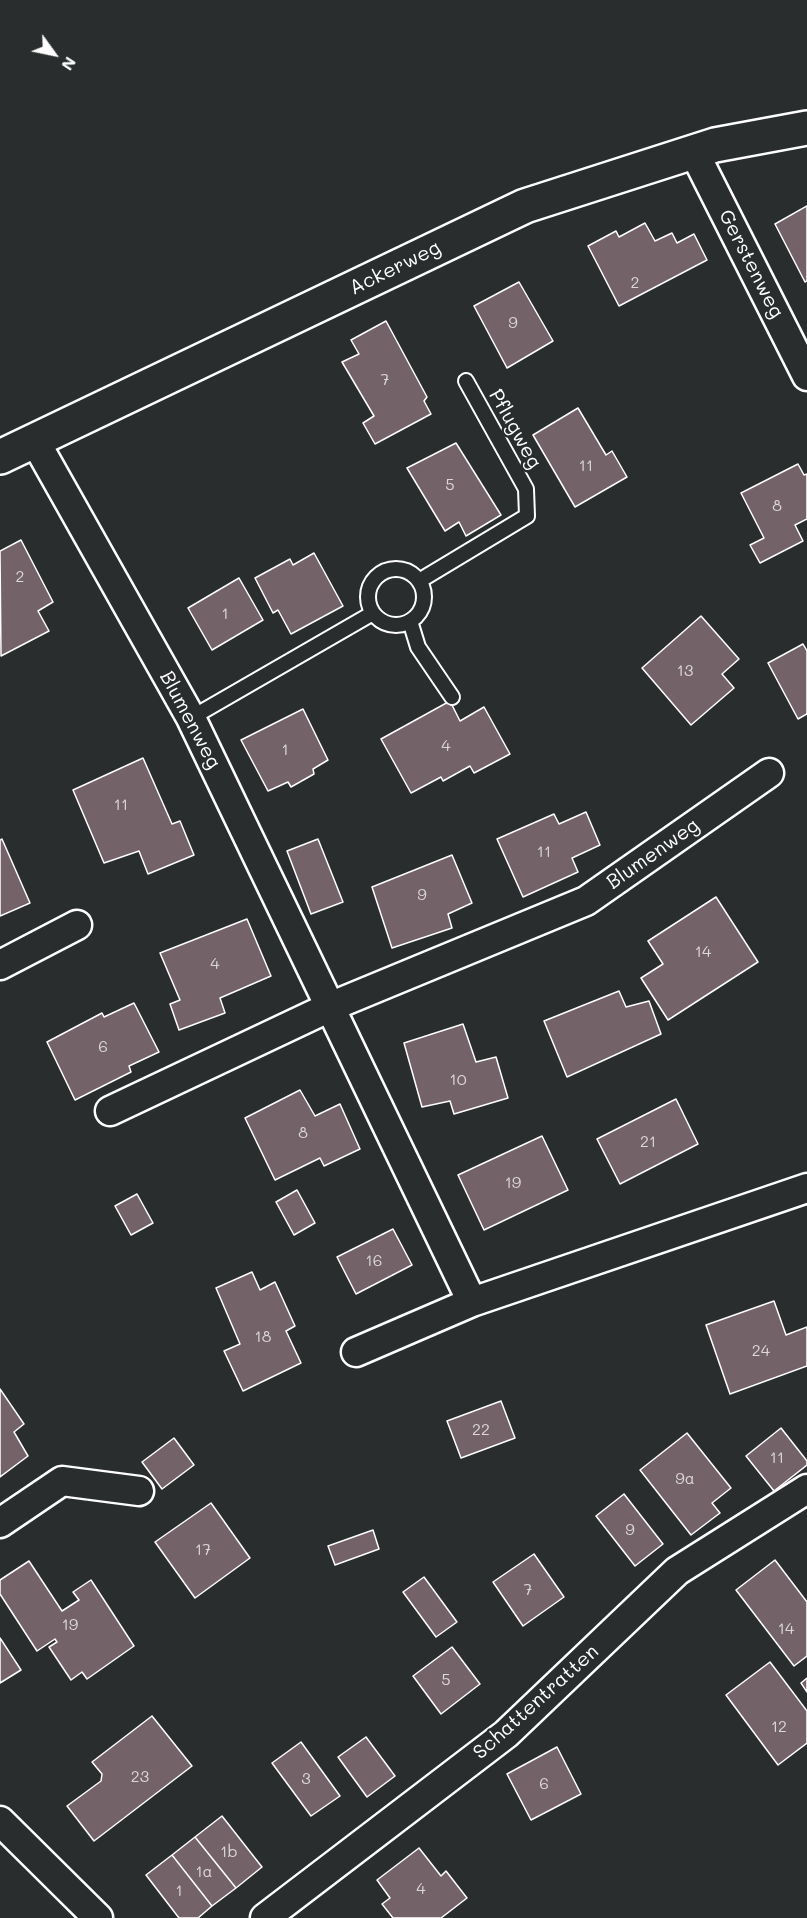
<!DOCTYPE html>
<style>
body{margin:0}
#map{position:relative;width:807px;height:1918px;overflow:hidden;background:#2a2d2e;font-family:Mali,sans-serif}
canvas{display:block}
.north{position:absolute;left:24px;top:24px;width:60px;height:60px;-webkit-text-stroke:4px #2a2d2e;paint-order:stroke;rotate:123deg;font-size:16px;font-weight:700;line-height:24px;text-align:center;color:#fff}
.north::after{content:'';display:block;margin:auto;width:21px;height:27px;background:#fff;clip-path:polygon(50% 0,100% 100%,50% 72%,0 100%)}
</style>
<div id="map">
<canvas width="807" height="1918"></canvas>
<div class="north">N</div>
</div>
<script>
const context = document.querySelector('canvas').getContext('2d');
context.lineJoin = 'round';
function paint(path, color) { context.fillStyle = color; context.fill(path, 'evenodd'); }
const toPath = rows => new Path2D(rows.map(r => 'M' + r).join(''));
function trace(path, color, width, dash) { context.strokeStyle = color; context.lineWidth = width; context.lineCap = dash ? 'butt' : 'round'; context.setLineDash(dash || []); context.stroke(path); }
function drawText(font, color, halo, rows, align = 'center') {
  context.font = font + ' Mali,sans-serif'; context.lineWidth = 5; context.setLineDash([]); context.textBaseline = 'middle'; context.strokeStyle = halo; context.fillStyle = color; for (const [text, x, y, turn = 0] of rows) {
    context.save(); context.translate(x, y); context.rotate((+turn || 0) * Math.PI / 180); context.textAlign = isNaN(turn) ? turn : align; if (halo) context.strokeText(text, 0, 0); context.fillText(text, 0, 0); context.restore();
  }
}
const building = toPath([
 [807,206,807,281,805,282,775,224,807,206],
 [645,223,655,241,672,233,677,243,694,234,707,260,619,306,588,246,616,231,619,237,645,223],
 [519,282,553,341,507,368,474,306,519,282],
 [386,321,427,397,424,401,431,414,375,444,363,423,374,416,342,362,359,354,351,340,386,321],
 [578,408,606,455,612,451,627,477,575,507,533,435,578,408],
 [456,443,501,515,466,536,459,522,445,531,407,468,456,443],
 [798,464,804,475,807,474,807,519,795,525,803,541,760,563,750,545,764,538,741,493,798,464],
 [21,540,53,602,38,611,49,631,1,656,0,551,21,540],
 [314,553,343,606,291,634,278,610,273,613,255,578,290,559,293,565,314,553],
 [239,578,263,620,212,650,188,608,239,578],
 [701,616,739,659,722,674,734,688,691,725,642,668,701,616],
 [803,644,807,651,807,714,798,719,768,663,803,644],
 [450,701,460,721,484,707,510,754,474,773,470,766,443,781,441,777,411,793,381,739,450,701],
 [303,709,328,760,313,769,314,774,291,787,288,782,268,791,241,740,303,709],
 [143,758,172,824,180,821,194,855,148,874,139,851,104,863,73,790,143,758],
 [586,812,600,845,572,858,578,872,523,897,497,839,554,814,559,824,586,812],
 [2,839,30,903,0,916,0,840,2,839],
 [318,839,343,902,311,914,287,851,318,839],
 [452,855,472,903,448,914,452,928,392,948,372,887,452,855],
 [716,897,758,962,668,1020,641,978,663,964,648,941,716,897],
 [247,919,271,976,220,998,225,1013,179,1030,170,1004,180,1000,160,953,247,919],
 [619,991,626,1007,649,1001,661,1034,567,1077,544,1021,619,991],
 [134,1003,159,1052,129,1066,131,1072,75,1100,47,1042,102,1013,104,1017,134,1003],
 [463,1024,476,1062,496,1057,508,1098,454,1114,450,1101,422,1107,404,1043,463,1024],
 [300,1090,315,1116,340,1104,360,1149,324,1166,320,1158,275,1180,245,1118,300,1090],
 [676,1099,698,1144,620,1184,597,1139,676,1099],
 [542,1136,568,1190,484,1230,458,1175,542,1136],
 [297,1190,315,1223,294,1235,276,1202,297,1190],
 [137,1194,153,1223,131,1235,115,1206,137,1194],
 [393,1229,412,1265,356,1294,337,1257,393,1229],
 [252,1272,260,1290,275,1282,295,1326,286,1331,301,1363,243,1391,224,1351,240,1344,216,1288,252,1272],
 [774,1301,786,1335,807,1327,807,1366,730,1394,706,1325,774,1301],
 [0,1389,24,1424,14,1432,28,1456,0,1477,0,1389],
 [501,1401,515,1438,461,1458,447,1421,501,1401],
 [781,1428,807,1461,807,1465,774,1491,746,1456,781,1428],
 [687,1433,731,1488,712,1503,720,1513,691,1535,640,1470,687,1433],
 [174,1438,194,1465,162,1489,142,1462,174,1438],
 [624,1494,663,1544,635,1566,596,1516,624,1494],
 [211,1503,250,1558,195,1598,155,1542,211,1503],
 [373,1530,379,1549,335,1565,328,1546,373,1530],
 [534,1554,564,1597,523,1626,493,1582,534,1554],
 [775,1560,807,1602,807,1656,794,1666,736,1590,775,1560],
 [29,1561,62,1611,79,1600,73,1592,91,1580,134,1646,87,1679,82,1672,71,1680,49,1647,57,1642,55,1639,37,1651,0,1594,0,1580,29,1561],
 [424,1577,457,1622,436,1637,403,1592,424,1577],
 [0,1638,21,1670,0,1683,0,1638],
 [452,1647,480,1684,441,1714,413,1676,452,1647],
 [770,1662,807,1711,807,1743,778,1765,726,1695,770,1662],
 [807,1678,807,1692,801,1683,807,1678],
 [152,1716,192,1766,94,1841,67,1806,101,1781,102,1774,92,1762,152,1716],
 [366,1737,395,1776,367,1797,338,1757,366,1737],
 [301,1742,340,1796,311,1816,272,1763,301,1742],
 [557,1747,581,1794,531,1820,507,1774,557,1747],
 [222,1816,262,1867,236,1888,195,1837,222,1816],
 [195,1837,236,1888,212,1906,172,1855,195,1837],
 [419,1848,441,1876,446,1871,467,1898,441,1918,393,1918,382,1904,390,1898,377,1880,419,1848],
 [172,1855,212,1906,198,1918,179,1918,146,1875,172,1855]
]);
const lane = toPath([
 '368 597a28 28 0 1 1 56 0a28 28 0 1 1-56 0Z',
 [419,581,527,516,526,489,466,381],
 [410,621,418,647,452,697],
 [191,718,373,613]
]);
const street = toPath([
 [694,152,807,376],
 [35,441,191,718,472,1302],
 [0,965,77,925],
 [110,1111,332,1006,586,901,769,773],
 [356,1352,472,1302,807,1188],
 [0,1523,62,1481,139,1491],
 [0,1821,98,1918],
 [265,1918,506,1734,677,1571,807,1489]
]);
const secondary = toPath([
 [0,457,525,206,715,145,807,128]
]);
const numberNames = [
 ["2",635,283],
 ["9",513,323],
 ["7",385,380],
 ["11",586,466],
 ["5",450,485],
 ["8",777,506],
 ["2",20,577],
 ["1",225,614],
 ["13",685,671],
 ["4",446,746],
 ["1",285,750],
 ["11",121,805],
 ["11",544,852],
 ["9",422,895],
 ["14",703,952],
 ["4",215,964],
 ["6",103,1047],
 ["10",458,1080],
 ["8",303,1133],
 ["21",648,1142],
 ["19",513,1183],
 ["16",374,1261],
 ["18",263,1337],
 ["24",761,1351],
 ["22",481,1430],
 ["11",777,1458],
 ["9a",685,1479],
 ["9",630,1530],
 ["17",203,1550],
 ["7",528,1590],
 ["19",70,1625],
 ["14",786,1629],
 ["5",446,1680],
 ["12",779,1727],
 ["23",140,1777],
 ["3",306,1779],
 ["6",544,1784],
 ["1b",229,1852],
 ["1a",204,1872],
 ["4",421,1889],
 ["1",179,1891]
];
const streetNames = [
 ["Gerstenweg",751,264,63],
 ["Ackerweg",395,268,-26],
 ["Pflugweg",515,429,61],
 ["Blumenweg",190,720,62],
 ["Blumenweg",653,854,-35],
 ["Schattentratten",536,1702,-42]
];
paint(building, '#746269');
trace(building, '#fff', 1.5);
trace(lane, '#fff', 18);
trace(street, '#fff', 33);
trace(secondary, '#fff', 38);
trace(lane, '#2a2d2e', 14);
trace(street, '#2a2d2e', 28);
trace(secondary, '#2a2d2e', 33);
drawText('16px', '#dcd8da', null, numberNames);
drawText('20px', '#fff', '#2a2d2e', streetNames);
</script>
